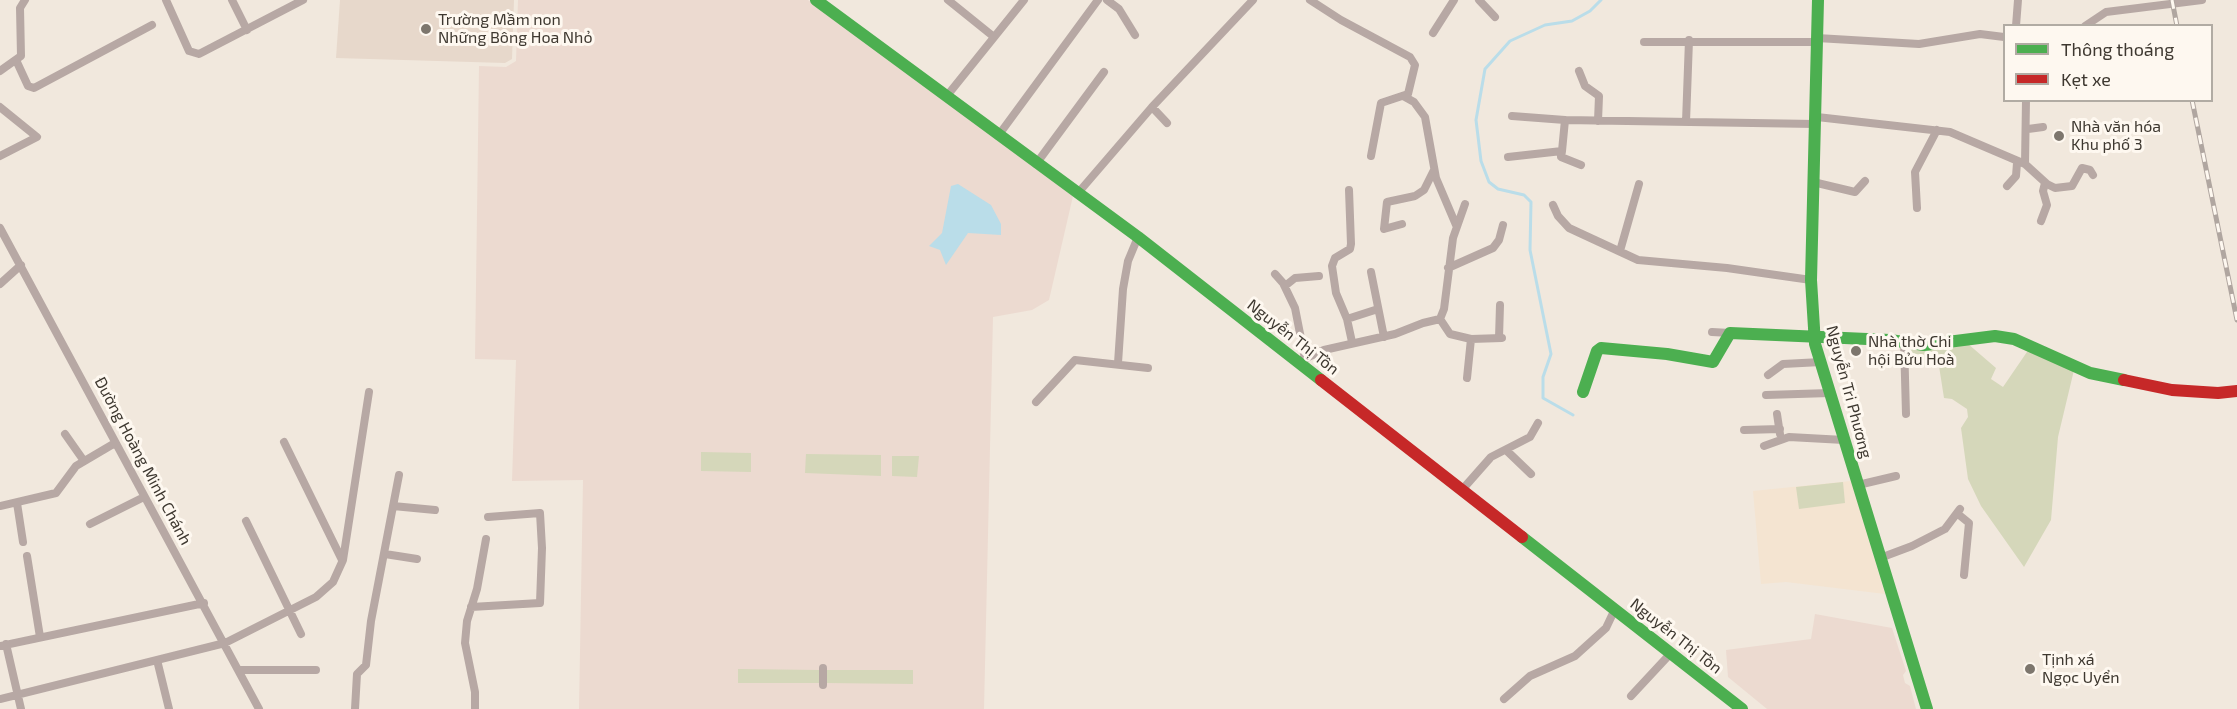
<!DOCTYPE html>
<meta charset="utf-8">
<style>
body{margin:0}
#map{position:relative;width:2237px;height:709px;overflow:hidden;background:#f1e8dd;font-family:"Exo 2",sans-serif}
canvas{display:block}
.legend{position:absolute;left:2003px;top:24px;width:210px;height:78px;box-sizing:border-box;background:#fef8f0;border:2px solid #b1aba3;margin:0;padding:8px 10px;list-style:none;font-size:18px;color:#3e3830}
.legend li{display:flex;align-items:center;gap:12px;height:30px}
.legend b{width:30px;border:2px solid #b1aba3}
</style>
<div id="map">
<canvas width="2237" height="709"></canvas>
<ul class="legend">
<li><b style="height:8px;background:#4caf50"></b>Thông thoáng</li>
<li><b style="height:8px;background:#c62828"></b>Kẹt xe</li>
</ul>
</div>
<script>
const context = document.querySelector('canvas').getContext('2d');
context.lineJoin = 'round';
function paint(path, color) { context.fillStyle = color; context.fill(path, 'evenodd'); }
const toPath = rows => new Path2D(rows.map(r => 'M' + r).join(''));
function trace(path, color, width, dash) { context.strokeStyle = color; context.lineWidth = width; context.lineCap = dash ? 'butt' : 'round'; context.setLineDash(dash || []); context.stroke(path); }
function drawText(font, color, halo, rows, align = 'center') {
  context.font = font + ' "Exo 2",sans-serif'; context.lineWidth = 6; context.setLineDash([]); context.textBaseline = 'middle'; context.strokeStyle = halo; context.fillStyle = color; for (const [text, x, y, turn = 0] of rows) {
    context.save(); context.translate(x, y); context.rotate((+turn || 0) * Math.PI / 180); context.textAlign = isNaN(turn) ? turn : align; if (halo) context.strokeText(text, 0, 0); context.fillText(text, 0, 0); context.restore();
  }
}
const built = toPath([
 [1851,481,1885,594,1786,582,1761,584,1753,491]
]);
const industrial = toPath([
 [518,0,808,0,1073,196,1049,300,1032,310,993,317,984,709,579,709,583,480,512,481,516,360,475,359,479,66,506,67,516,61],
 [1815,614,1892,628,1906,671,1903,675,1905,683,1910,686,1916,709,1767,709,1728,677,1726,650,1811,639]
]);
const education = toPath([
 [340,0,514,0,512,59,505,63,336,58]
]);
const green = toPath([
 [1967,343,1996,368,1991,379,2003,387,2029,349,2074,370,2058,437,2051,520,2024,567,1981,506,1968,479,1961,428,1968,417,1967,409,1952,399,1944,398,1939,366,1908,367,1907,345],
 [701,452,751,453,751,472,701,471],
 [806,454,881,455,881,476,805,473],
 [892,456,919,456,917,477,892,476],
 [1843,482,1845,503,1799,509,1796,487],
 [738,669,820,670,820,683,738,683],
 [826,670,913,670,913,684,826,683]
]);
const water = toPath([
 [958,184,991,205,1001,224,1001,235,968,233,946,265,940,250,929,246,942,233,951,186]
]);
const stream = toPath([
 [1573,415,1543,398,1543,377,1551,354,1530,250,1531,202,1524,195,1498,189,1489,182,1481,161,1476,120,1485,69,1510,41,1545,25,1572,21,1590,11,1601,0]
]);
const street = toPath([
 [166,0,189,51,199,54,303,0],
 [232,0,247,30],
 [948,0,994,37],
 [1107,0,1119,9,1135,35],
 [1310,0,1341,20,1410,57,1415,65,1408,94,1381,103,1371,156],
 [1479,0,1495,17],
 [2016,26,2018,0],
 [2085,26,2106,12,2202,0],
 [1433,33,1454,0],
 [1817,38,1919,44,1980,34,2004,37],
 [1644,42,1817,42],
 [16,60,28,86,34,88,152,25],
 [0,71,21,56,20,8,25,0],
 [1579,71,1585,86,1599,96,1598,121],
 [946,97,1024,0],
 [1405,97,1414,102,1425,117,1436,178,1456,225],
 [2026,100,2025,164,2047,184,2055,188,2072,186,2082,168,2090,170,2093,175],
 [0,107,37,137,0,156],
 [1152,107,1167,123],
 [1512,116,1565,120,1815,124],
 [1817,117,1950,132,2025,164],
 [1686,122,1689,40],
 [2028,129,2043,127],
 [998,136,1098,0],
 [1562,151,1561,157,1581,165],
 [1508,157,1562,151,1565,120],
 [1036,164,1104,72],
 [1813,182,1855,192,1865,181],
 [2007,186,2016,176,2017,163],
 [1349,190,1351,244,1350,249,1335,258,1332,266,1336,293,1347,319,1352,342],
 [1078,193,1152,107,1253,0],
 [1553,205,1558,216,1569,228,1638,260,1727,268,1811,280],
 [1917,208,1915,172,1937,130],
 [2041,221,2047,205,2043,191,2045,183],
 [1402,224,1384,229,1387,202,1415,196,1424,190,1434,170],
 [0,228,259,709],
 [1620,251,1639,184],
 [1448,268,1493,248,1499,240,1503,225],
 [1371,272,1384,337],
 [1275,274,1283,283,1295,308,1305,359],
 [0,284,21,265],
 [1285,286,1295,278,1319,276],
 [1347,319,1378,309],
 [1440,319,1450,334,1471,339,1467,378],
 [1712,332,1730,333],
 [1499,338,1500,305],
 [1471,339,1502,338],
 [1904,341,1906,414],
 [1299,361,1324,350,1395,334,1423,323,1440,319,1444,309,1453,238,1465,204],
 [1118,363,1123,289,1128,261,1138,237],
 [1768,375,1783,364,1821,362],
 [1766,395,1830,393],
 [1036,402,1075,360,1148,368],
 [1777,414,1780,434],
 [1744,430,1780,429],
 [65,434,84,461],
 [284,442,342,560],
 [1764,446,1789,437,1844,440],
 [1506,450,1531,474],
 [1858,485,1896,476],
 [1461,491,1491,457,1530,437,1538,423],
 [17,503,23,542],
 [0,506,56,493,76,466,115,443],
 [393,506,435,510],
 [1958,514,1969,523,1964,575],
 [246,521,301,634],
 [90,524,144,497],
 [385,554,417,559],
 [27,556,40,637],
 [1880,558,1912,546,1945,529,1960,509],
 [471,607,540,603,542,548,540,513,488,517],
 [6,644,21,709],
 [0,646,204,603],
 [157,660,169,709],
 [823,668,823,685],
 [239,670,316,670],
 [1631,696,1671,653],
 [0,699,225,643,316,597,333,582,343,560,369,392],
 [1504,699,1530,676,1575,656,1606,628,1615,609],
 [355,709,357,674,366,665,371,621,399,475],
 [475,709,475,692,465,643,467,621,477,589,486,539]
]);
const fast = toPath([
 [816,0,1138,237,1321,380],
 [1818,0,1811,280,1815,344,1927,709],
 [1583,392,1597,351,1601,348,1667,354,1713,362,1730,333,1890,340,1924,345,1995,336,2014,339,2090,373,2124,380],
 [1522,537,1742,709]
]);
const jam = toPath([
 [1321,380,1522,537],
 [2124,380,2172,390,2218,393,2237,391]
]);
const rail = toPath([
 [2172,0,2177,26],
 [2192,100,2237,320]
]);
const markers = [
 [426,29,6,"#7d766d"],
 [2059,136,6,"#7d766d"],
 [1856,351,6,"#7d766d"],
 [2030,669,6,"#7d766d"]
];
const poiNames = [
 ["Trường Mầm non",438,20],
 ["Những Bông Hoa Nhỏ",438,38],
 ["Nhà văn hóa",2071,127],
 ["Khu phố 3",2071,145],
 ["Nhà thờ Chi",1868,342],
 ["hội Bửu Hoà",1868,360],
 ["Tịnh xá",2042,660],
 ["Ngọc Uyển",2042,678]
];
const streetNames = [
 ["Nguyễn Thị Tồn",1293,337,38],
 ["Nguyễn Tri Phương",1849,392,75],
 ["Đường Hoàng Minh Chánh",143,461,62],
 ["Nguyễn Thị Tồn",1676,636,38]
];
paint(built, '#f4e4d1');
paint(industrial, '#ecdad0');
paint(education, '#e7d8cb');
paint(green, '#d5d7ba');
paint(water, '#badde9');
trace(stream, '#badde9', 3);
trace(street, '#b7a8a4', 8);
trace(fast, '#4caf50', 12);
trace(jam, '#c62828', 12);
trace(rail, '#b0a6a0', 5);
trace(rail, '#fef8f0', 3, [9]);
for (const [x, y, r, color] of markers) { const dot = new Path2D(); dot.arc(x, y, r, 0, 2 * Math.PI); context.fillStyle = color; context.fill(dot); trace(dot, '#fef8f0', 2); }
drawText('16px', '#3e3830', '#fef8f0', poiNames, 'left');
drawText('16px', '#3e3830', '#fef8f0', streetNames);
</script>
